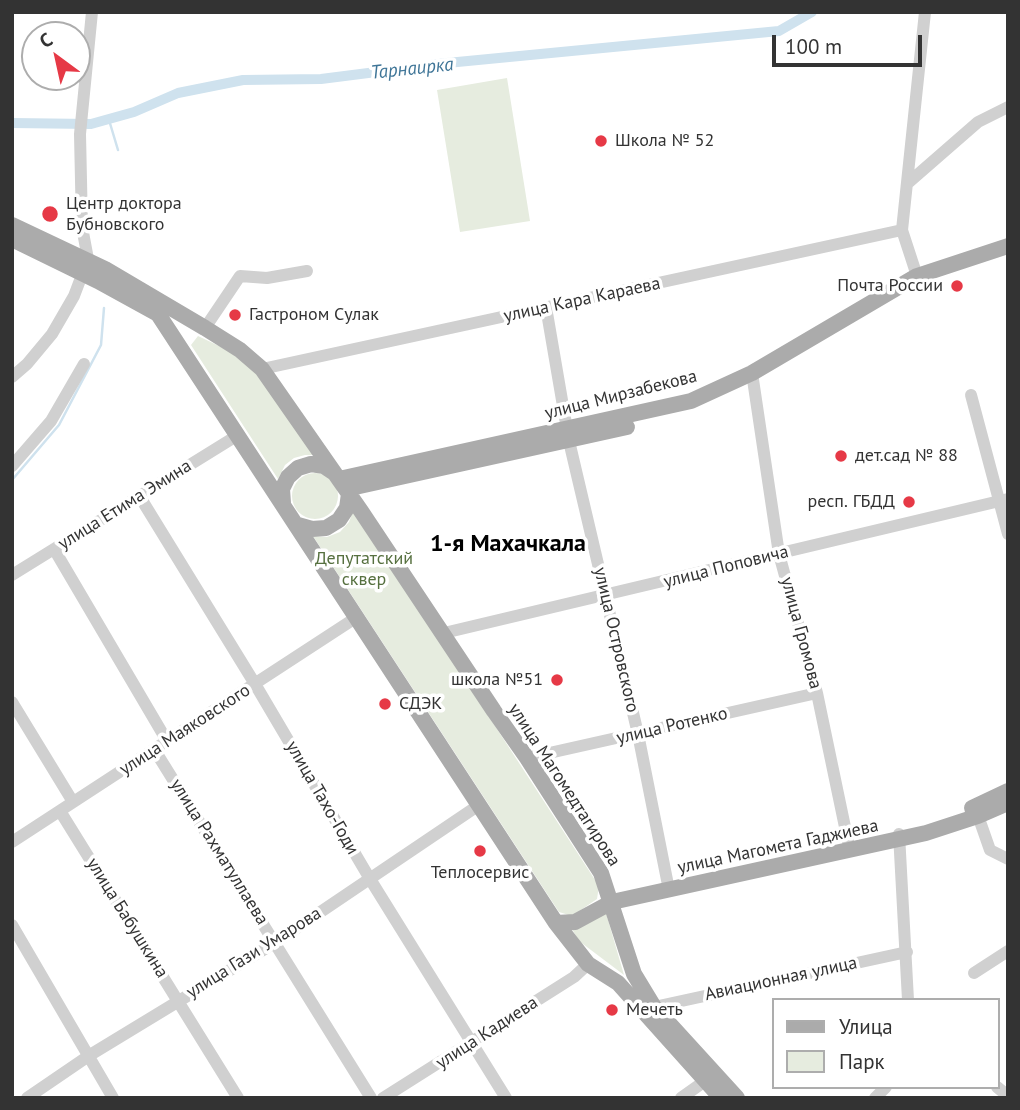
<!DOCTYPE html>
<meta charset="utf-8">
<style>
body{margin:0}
#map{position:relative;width:1020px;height:1110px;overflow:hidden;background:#fff;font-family:"PT Sans",sans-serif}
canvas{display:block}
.frame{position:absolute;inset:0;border:14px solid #333;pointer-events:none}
.legend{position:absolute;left:772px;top:998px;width:228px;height:91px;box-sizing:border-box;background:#fff;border:2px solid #adadad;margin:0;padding:9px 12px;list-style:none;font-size:21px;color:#333}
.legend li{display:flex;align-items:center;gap:14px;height:35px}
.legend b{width:35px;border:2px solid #adadad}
.north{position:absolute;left:21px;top:21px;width:70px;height:70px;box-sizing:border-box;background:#fff;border:2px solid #adadad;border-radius:50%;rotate:327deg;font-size:19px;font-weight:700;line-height:28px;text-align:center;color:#333}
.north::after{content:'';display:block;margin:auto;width:24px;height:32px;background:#e63946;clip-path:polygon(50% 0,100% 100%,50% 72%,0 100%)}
.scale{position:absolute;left:772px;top:35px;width:150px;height:32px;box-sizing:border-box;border:4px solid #333;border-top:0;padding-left:9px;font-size:21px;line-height:24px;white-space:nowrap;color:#333;-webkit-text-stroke:5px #fff;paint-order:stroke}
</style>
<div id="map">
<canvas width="1020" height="1110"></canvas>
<div class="frame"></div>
<ul class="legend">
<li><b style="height:9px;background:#ababab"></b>Улица</li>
<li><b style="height:19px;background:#e6ecdf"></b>Парк</li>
</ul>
<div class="north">С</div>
<div class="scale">100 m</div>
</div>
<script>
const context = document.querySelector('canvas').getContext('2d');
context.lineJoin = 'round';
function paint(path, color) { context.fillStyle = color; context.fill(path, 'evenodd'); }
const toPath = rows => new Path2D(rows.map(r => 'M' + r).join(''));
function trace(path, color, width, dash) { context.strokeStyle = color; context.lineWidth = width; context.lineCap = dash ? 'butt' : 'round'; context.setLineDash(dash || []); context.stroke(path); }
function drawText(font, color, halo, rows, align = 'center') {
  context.font = font + ' "PT Sans",sans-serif'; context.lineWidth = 7; context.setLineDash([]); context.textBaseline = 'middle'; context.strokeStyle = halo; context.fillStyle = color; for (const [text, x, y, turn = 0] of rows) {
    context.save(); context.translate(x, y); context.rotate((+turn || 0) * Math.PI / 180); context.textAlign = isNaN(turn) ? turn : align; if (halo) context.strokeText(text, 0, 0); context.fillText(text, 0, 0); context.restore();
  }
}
const green = toPath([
 [507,78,530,221,460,232,437,90],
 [198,336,236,354,259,375,315,455,305,455,294,458,285,465,278,479,191,345],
 '292 496a23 23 0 1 1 46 0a23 23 0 1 1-46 0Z',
 [354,509,599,886,597,899,572,916,559,912,313,536,327,537,340,532,349,522],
 [606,913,624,975,579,941,572,929]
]);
const stream = toPath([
 [109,120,118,150],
 [12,480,59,425,101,345,104,308]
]);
const canal = toPath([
 [12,123,91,124,134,112,178,93,243,80,321,79,447,63,779,31,812,12]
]);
const minor = toPath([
 [908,183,978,122,1008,107],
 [917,276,902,230,925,12],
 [546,307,569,441,638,734,669,890],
 [205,328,240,276,267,278,307,271],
 [262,369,902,230],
 [752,373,779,554,817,693,850,851],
 [12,377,27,364,52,334,74,296,88,259,82,227,80,134,92,12],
 [971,395,1008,534],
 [12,466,51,421,84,364],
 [140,497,255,684,370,879,506,1098],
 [54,549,167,741],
 [12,575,238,435],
 [444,633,1008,499],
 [12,702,73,802],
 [154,749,371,1098],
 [527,758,817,693],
 [976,810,990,850,1008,859],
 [60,811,238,1098],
 [899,834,908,1000],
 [12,842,357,617],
 [12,925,113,1098],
 [974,973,1008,951],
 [654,1007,907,952],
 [997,1087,1008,1096],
 [27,1098,90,1055,276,942,479,805],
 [383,1098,574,977,588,964],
 [681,1098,712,1076],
 [875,1098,886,1087]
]);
const major = toPath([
 [12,225,105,269,205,328,240,350,262,369,361,511,494,711,527,758,601,873,634,974,654,1007,737,1098],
 [12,239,98,281,158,314,556,923,588,964,618,983,721,1098],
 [339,479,691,401,752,373,917,276,1008,246],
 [346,489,627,427],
 [283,503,282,489,288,477,298,468,311,464,324,466,333,472],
 [298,525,312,529,326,528,339,520,347,508,349,494],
 [972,808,1008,791],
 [556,923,575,922,612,902,926,833,978,816,1008,803]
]);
const markers = [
 [601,141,7,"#e63946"],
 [50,214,9,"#e63946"],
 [957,286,7,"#e63946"],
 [235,315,7,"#e63946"],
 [841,456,7,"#e63946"],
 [909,502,7,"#e63946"],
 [557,680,7,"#e63946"],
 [385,704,7,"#e63946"],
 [480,851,7,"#e63946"],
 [612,1010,7,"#e63946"]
];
const poiNames = [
 ["Школа № 52",615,141],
 ["Центр доктора",66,204],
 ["Бубновского",66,225],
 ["Почта России",943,286,"right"],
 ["Гастроном Сулак",249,315],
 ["дет.сад № 88",855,456],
 ["респ. ГБДД",895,502,"right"],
 ["школа №51",543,680,"right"],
 ["СДЭК",399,704],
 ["Теплосервис",480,873,"center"],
 ["Мечеть",626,1010]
];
const streetNames = [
 ["улица Кара Караева",582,300,-12],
 ["улица Мирзабекова",621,395,-14],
 ["улица Етима Эмина",125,505,-32],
 ["улица Поповича",726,567,-14],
 ["улица Громова",801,633,75],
 ["улица Островского",616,640,77],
 ["улица Ротенко",672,726,-13],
 ["улица Маяковского",185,730,-33],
 ["улица Магомедтагирова",564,785,57],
 ["улица Тахо-Годи",322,798,60],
 ["улица Магомета Гаджиева",778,847,-12],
 ["улица Рахматуллаева",219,852,58],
 ["улица Бабушкина",127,918,58],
 ["улица Гази Умарова",254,953,-32],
 ["Авиационная улица",781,979,-12],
 ["улица Кадиева",487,1033,-33]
];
const parkNames = [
 ["Депутатский",364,559],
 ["сквер",364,580]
];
const waterNames = [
 ["Тарнаирка",412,69,-6]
];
const districtNames = [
 ["1-я Махачкала",508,544]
];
paint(green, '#e6ecdf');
trace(stream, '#cfe2ee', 2.5);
trace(canal, '#cfe2ee', 10);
trace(minor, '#d0d0d0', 12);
trace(major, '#ababab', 16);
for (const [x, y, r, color] of markers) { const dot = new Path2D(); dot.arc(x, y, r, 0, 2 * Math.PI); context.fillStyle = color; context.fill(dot); trace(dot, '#fff', 2.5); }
drawText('18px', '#333', '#fff', poiNames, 'left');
drawText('18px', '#333', '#fff', streetNames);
drawText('18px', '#56703f', '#fff', parkNames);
drawText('italic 19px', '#3f7597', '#fff', waterNames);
drawText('bold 24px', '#000', '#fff', districtNames);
</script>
